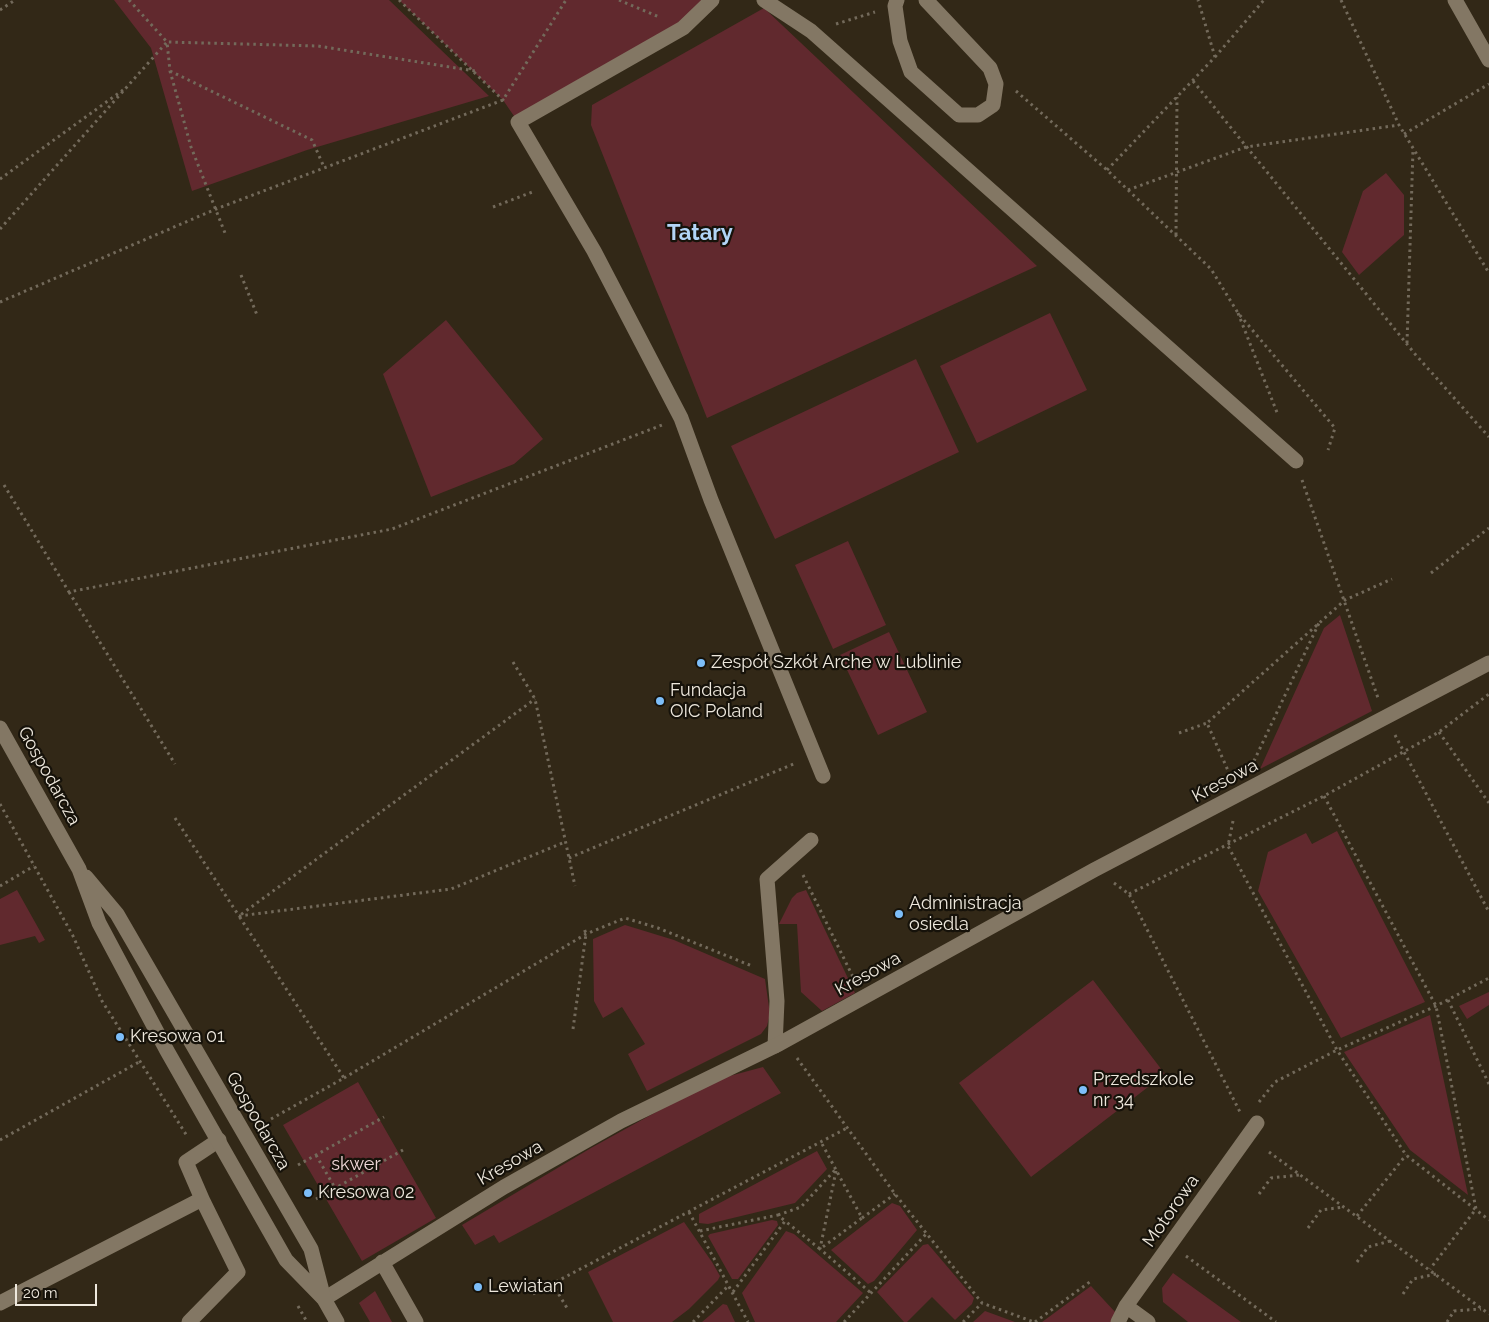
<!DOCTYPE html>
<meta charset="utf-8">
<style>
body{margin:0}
#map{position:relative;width:1489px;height:1322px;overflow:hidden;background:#322817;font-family:Raleway,sans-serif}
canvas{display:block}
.scale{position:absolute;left:15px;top:1284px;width:82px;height:22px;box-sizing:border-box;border:2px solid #eee8dd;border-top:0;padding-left:6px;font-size:15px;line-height:18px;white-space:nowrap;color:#eee8dd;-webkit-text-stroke:4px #16120a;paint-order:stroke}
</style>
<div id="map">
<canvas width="1489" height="1322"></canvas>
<div class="scale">20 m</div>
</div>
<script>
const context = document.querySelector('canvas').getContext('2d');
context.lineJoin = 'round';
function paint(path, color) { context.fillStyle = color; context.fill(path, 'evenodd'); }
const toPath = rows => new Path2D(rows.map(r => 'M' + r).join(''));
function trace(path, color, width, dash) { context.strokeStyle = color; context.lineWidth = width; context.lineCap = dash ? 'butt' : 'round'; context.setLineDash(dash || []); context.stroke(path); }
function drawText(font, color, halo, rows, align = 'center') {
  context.font = font + ' Raleway,sans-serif'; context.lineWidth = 4.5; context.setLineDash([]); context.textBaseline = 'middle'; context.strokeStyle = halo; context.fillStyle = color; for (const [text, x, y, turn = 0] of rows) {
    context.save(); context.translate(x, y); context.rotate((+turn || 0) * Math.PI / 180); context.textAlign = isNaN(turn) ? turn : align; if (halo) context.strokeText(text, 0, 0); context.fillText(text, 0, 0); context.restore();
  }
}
const green = toPath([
 [114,0,389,0,489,96,307,150,192,191,151,48],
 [399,0,712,0,683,28,518,122,503,100],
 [764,8,1037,266,707,418,591,125,592,105],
 [1386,173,1404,195,1404,235,1359,275,1342,252,1363,191],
 [1050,313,1087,390,977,443,940,366],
 [446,320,543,439,514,464,431,497,383,374],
 [916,359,959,452,775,539,731,446],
 [848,541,886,625,833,649,795,565],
 [1340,615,1372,711,1260,769,1324,628],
 [889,632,927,712,878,735,840,655],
 [1337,831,1425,1002,1341,1038,1258,891,1268,852,1306,833,1312,844],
 [17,890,45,940,39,943,35,936,0,945,0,899],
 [806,890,855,993,822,1011,801,992,797,924,779,924,792,898,797,893],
 [625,925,674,940,765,979,770,1014,767,1026,761,1034,647,1091,628,1054,645,1044,622,1007,603,1018,594,1001,593,939],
 [1093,980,1165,1074,1031,1177,959,1083],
 [1489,992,1489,1005,1467,1019,1459,1006],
 [1430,1015,1468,1195,1410,1150,1344,1052],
 [763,1067,781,1093,499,1243,494,1235,475,1245,462,1225,591,1148,667,1106,726,1077],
 [358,1082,436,1218,362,1261,283,1125],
 [817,1151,827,1169,795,1203,708,1224,699,1223,699,1214],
 [892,1203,900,1206,917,1230,874,1281,868,1284,831,1250],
 [772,1220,777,1221,778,1225,738,1279,732,1279,708,1236,710,1234],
 [684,1222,712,1262,720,1276,718,1280,689,1309,672,1322,613,1322,588,1272],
 [786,1231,794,1234,863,1293,836,1322,755,1322,742,1293],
 [928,1244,974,1298,972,1304,955,1320,932,1297,907,1322,904,1322,877,1292,923,1245],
 [1173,1273,1241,1322,1188,1322,1163,1302,1162,1288],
 [1091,1286,1116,1313,1112,1322,1042,1322],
 [375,1291,392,1322,370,1322,359,1303],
 [723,1304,727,1305,735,1322,702,1322],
 [985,1311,1015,1322,973,1322]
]);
const path = toPath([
 [129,0,167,42,318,46,475,71],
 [399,0,504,101],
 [619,0,659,17],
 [1341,0,1399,125,1489,273],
 [0,10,15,0],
 [836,24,875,12],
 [1215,57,1264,0],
 [170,71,312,140,324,167],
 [1193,81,1415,354,1489,437],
 [1016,91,1107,170,1211,269,1238,313,1335,428,1328,450],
 [1404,134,1489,84],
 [1107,170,1215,57,1198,0],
 [0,179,123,90],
 [1128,190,1246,147,1399,125],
 [493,207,535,191],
 [0,229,167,42,170,71,191,147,225,233],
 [1176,235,1177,97],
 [241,275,257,315],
 [0,302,216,209,503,100,566,0],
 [1238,313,1278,415],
 [1407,343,1413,149],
 [1302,480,1378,698],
 [4,485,69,592,392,529,662,425],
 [1431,573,1489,528],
 [69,592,175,764],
 [513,662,535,699,575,886],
 [1439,732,1489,803],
 [1179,733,1207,723],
 [1395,735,1489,912],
 [1254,761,1319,623],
 [1230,775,1207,723,1345,600,1392,579],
 [1324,796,1436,1006,1476,1209,1430,1269],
 [0,804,73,936,102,1001,187,1136],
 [175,818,239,916,451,889,565,842],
 [1233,821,1228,846,1337,1050,1406,1155,1489,1220],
 [569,858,796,763],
 [803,875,854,979],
 [1114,883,1129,894,1240,1112],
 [0,886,34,866],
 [1129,894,1324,796,1439,732,1489,694],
 [1448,1000,1489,1084],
 [573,1029,586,934,584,928],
 [797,1058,895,1194,982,1303,1034,1322],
 [344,1078,586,934,625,918,658,928,752,966],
 [1259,1102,1275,1082,1337,1050,1436,1006,1489,978],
 [271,1119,344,1078,239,916,535,699],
 [0,1140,139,1062],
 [1269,1152,1489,1314],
 [316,1155,335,1188],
 [298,1165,384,1117],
 [836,1171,820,1249,871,1293],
 [1259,1194,1271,1178,1299,1175],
 [316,1199,403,1150],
 [689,1212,748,1322],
 [778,1215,801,1207,835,1170],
 [1357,1216,1406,1155],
 [862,1218,895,1194],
 [1308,1228,1321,1210,1344,1207],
 [700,1231,778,1215,785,1221],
 [1186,1256,1276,1322],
 [1357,1262,1368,1247,1390,1241],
 [552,1283,567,1308],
 [733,1292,785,1221,820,1249,862,1218,821,1142],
 [533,1294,847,1128],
 [1403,1294,1413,1279,1436,1274],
 [298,1306,307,1322],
 [693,1322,729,1285],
 [844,1322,927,1233],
 [963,1322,982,1303],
 [1035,1322,1091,1281],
 [1447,1322,1454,1311,1481,1309]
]);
const lane = toPath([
 [775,1046,777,1001,767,879,811,840],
 [0,1303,202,1199,186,1162,219,1140],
 [189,1322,238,1272,202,1199]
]);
const street = toPath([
 [712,0,683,28,518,122,594,251,681,418,711,500,823,776],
 [764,0,811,31,1296,461],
 [897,0,895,6,900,41,911,72,959,115,978,115,993,105,996,84,990,68,926,0],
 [1455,0,1489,60],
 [382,1262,416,1322],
 [324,1299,504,1187,621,1121,779,1044,1094,870,1489,663],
 [1126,1306,1148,1322],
 [1118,1322,1126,1306,1257,1123]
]);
const secondary = toPath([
 [0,728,79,869,99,923,166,1049,286,1260,324,1299],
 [86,877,117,914,311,1249,324,1299,337,1322]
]);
const markers = [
 [701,663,5,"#7dbef9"],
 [660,701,5,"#7dbef9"],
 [899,914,5,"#7dbef9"],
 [120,1037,5,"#7dbef9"],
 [1083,1090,5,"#7dbef9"],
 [308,1193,5,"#7dbef9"],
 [478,1287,5,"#7dbef9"]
];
const poiNames = [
 ["Zespół Szkół Arche w Lublinie",711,663],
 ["Fundacja",670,691],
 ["OIC Poland",670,712],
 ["Administracja",909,904],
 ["osiedla",909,925],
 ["Kresowa 01",130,1037],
 ["Przedszkole",1093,1080],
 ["nr 34",1093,1101],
 ["Kresowa 02",318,1193],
 ["Lewiatan",488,1287]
];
const streetNames = [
 ["Gospodarcza",49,776,61],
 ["Kresowa",1225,781,-28],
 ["Kresowa",868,974,-29],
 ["Gospodarcza",258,1121,60],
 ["Kresowa",510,1163,-30],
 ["Motorowa",1171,1211,-55]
];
const parkNames = [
 ["skwer",356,1165]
];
const districtNames = [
 ["Tatary",700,233]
];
paint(green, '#61292e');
trace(path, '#736a5b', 3, [2.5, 4]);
trace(lane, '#837764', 15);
trace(street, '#837764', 15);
trace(secondary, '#837764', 15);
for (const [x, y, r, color] of markers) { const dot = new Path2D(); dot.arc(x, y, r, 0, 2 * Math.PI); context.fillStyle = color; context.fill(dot); trace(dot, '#16120a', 2); }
drawText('18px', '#eee8dd', '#16120a', poiNames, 'left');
drawText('18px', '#eee8dd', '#16120a', streetNames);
drawText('18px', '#efd7d7', '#16120a', parkNames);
drawText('bold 22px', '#b2d5f7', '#16120a', districtNames);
</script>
